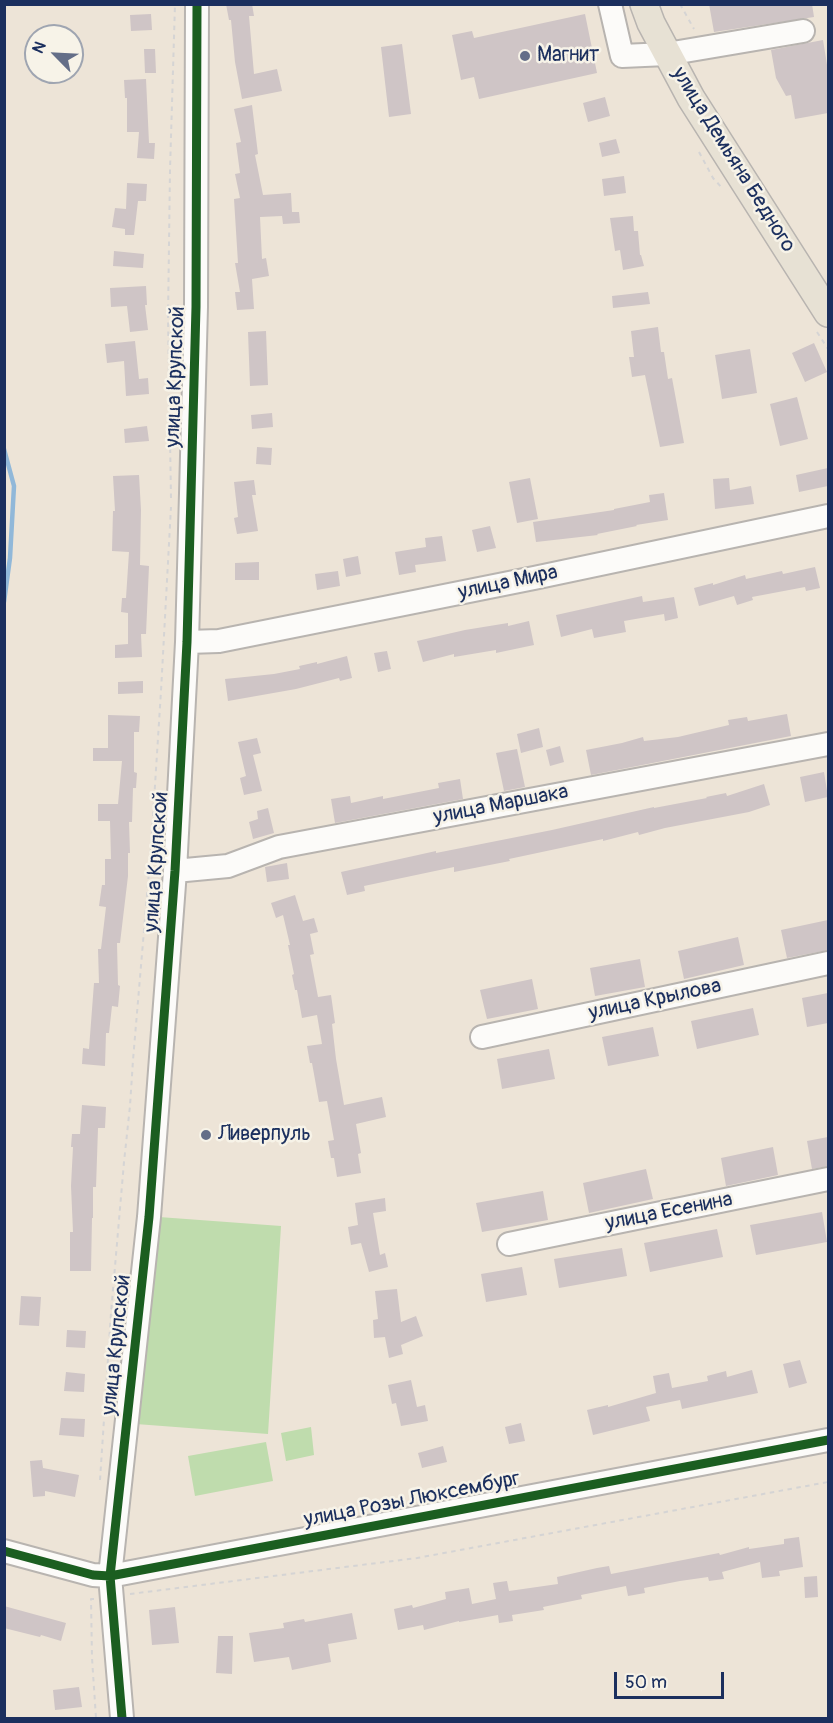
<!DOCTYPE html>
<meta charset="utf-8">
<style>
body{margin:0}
#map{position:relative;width:833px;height:1723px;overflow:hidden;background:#ede4d7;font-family:Pangolin,sans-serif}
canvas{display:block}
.frame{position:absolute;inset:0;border:6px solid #1b2f5e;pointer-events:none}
.north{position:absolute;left:24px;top:24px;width:60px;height:60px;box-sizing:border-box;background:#f7f3e8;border:2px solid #9fa5b1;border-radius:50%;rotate:294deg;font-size:16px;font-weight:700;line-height:24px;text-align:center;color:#1b2f5e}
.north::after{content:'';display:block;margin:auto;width:21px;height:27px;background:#646e88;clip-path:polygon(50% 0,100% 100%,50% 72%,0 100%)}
.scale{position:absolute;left:614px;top:1672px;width:110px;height:27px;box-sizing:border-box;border:3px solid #1b2f5e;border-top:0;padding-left:8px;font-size:18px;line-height:21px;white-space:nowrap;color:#1b2f5e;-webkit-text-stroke:4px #f7f3e8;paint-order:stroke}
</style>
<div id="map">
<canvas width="833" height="1723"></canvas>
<div class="frame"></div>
<div class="north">N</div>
<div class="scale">50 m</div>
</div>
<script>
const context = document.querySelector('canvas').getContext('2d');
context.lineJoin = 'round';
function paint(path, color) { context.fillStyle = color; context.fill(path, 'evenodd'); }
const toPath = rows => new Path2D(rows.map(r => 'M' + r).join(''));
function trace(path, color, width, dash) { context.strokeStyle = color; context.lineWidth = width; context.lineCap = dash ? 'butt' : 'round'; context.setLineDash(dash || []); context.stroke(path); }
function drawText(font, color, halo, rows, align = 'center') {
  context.font = font + ' Pangolin,sans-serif'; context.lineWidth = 5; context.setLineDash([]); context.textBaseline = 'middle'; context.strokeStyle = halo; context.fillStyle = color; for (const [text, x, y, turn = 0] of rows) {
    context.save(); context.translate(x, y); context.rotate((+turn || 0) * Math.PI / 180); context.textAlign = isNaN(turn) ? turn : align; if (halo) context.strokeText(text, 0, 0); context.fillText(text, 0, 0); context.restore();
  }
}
const green = toPath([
 [159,1217,281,1226,268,1434,136,1424],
 [311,1427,314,1455,286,1461,281,1433],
 [266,1442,273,1481,195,1496,188,1456]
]);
const stream = toPath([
 [4,449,14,486,10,558,4,602]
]);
const building = toPath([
 [226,4,252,4,254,16,249,16,254,74,277,69,282,91,242,99,235,62,231,20,229,20],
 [709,4,812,4,814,17,714,32],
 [151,14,152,30,131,31,130,15],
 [585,14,597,73,479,99,474,77,461,80,452,35,472,31,474,38],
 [823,40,828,71,828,113,795,119,791,95,786,96,776,78,771,50],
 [402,44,411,114,389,117,381,47],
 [144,49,155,49,156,73,145,73],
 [146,79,149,143,155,143,154,159,137,158,139,132,127,132,127,98,125,98,124,80],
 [605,97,610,116,588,122,583,103],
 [252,105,258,154,255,155,263,195,291,193,292,212,299,212,300,223,283,224,282,216,260,217,262,259,266,258,269,276,252,279,254,309,237,310,235,292,240,292,235,263,238,263,234,199,240,198,235,174,240,173,236,143,241,142,234,109],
 [616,139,620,153,602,157,599,143],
 [624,176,626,193,604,196,602,179],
 [127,183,147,184,146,201,138,201,134,235,125,235,125,229,112,227,115,208,126,209],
 [633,216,634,231,638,231,640,255,641,255,644,266,623,270,620,250,615,251,610,218],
 [114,251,144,254,143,268,113,266],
 [146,286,147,305,145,305,148,330,130,332,127,306,111,307,110,288],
 [648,292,650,304,613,308,612,296],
 [658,327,661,352,664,352,668,379,672,378,684,443,660,447,645,375,632,377,629,357,634,357,631,331],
 [266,331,268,385,250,386,248,332],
 [135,341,139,379,148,378,149,394,126,396,124,361,107,363,105,344],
 [814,343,827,372,805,382,792,353],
 [750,349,757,393,722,399,715,355],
 [797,397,808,439,780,446,770,404],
 [272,413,273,427,252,429,251,415],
 [147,426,149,441,125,443,124,429],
 [257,447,272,448,271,465,256,464],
 [828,468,828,486,799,492,796,475],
 [139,475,141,510,140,565,149,566,146,634,141,634,142,657,115,658,115,645,128,644,128,613,121,612,122,598,126,598,129,552,112,551,113,511,115,511,113,476],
 [530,478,538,519,517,523,509,482],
 [729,478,730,490,751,486,754,504,715,509,713,479],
 [254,480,256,495,252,495,258,531,237,534,234,518,238,517,234,482],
 [664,493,668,520,636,525,637,526,597,534,598,535,536,542,533,522,614,510,614,509,650,502,649,495],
 [490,526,496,548,477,552,472,530],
 [442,536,446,561,415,565,416,572,399,575,395,552,426,547,425,538],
 [358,556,361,574,346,577,343,559],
 [259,562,259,580,235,580,235,563],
 [815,567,820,588,806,591,805,587,752,597,753,600,737,605,734,596,699,606,694,588,713,583,713,585,745,575,746,579,782,571,783,574],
 [338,571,340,586,317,590,315,574],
 [642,596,643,602,674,597,678,618,665,621,664,614,624,621,626,632,594,638,592,629,561,637,556,615],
 [529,621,534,645,496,653,496,650,454,657,454,654,423,662,417,641,465,630,508,623,508,626],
 [387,651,391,669,378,672,374,653],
 [347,656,352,678,340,681,339,678,296,689,228,701,225,679,274,674,300,669,299,666,317,662,317,664],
 [143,681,143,693,118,694,118,682],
 [787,714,791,736,591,775,586,750,622,743,643,737,644,741,678,737,729,725,728,720,747,717,748,721],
 [108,715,140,716,139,732,134,732,134,772,137,773,136,788,133,788,132,822,129,822,130,853,128,853,128,876,120,943,117,943,118,985,120,986,118,1007,112,1006,109,1033,106,1033,105,1066,82,1064,83,1048,89,1049,94,983,99,983,98,949,101,949,106,907,99,906,102,885,105,885,105,859,111,859,110,821,98,821,98,804,118,804,122,761,93,761,93,748,108,748],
 [539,728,543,747,521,753,517,734],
 [257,738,261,753,253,755,262,791,244,795,240,778,246,776,238,742],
 [560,746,564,762,550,766,546,750],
 [517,749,525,787,504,791,496,753],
 [824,772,828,797,805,802,800,777],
 [460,779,463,799,335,823,331,799,350,796,351,803,383,796,383,799,439,788,438,783],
 [764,784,770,805,749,812,665,828,639,835,638,832,603,841,603,839,509,859,510,861,454,872,454,867,364,886,365,891,347,895,341,872,436,851,436,853,552,830,654,807,654,808,707,798,706,797,726,793,727,796],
 [268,808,274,833,253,839,249,822,258,819,257,811],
 [287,863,289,879,267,882,265,867],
 [295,895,303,921,314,918,318,932,310,934,314,954,310,955,318,997,331,995,335,1023,332,1024,336,1059,344,1105,382,1097,386,1117,356,1124,361,1153,358,1154,361,1173,337,1177,334,1158,331,1158,328,1141,334,1140,327,1101,319,1102,312,1063,310,1063,307,1046,322,1044,317,1015,302,1018,297,990,295,990,292,975,294,974,288,945,290,945,283,915,276,918,271,903],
 [828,920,828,950,787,958,781,930],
 [738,937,744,965,684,979,678,951],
 [640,959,645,987,595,996,590,968],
 [532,979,538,1009,487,1019,480,990],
 [828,993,828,1023,807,1027,802,998],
 [753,1008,759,1035,697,1049,691,1021],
 [653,1027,659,1056,608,1066,602,1037],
 [549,1049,555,1079,502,1089,497,1059],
 [82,1105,106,1107,105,1128,98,1128,96,1187,93,1187,93,1218,92,1218,91,1271,70,1271,70,1232,73,1232,71,1186,73,1147,71,1147,72,1134,80,1134],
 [828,1137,828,1166,812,1169,807,1141],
 [773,1147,778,1175,726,1186,721,1158],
 [646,1169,653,1199,589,1213,583,1183],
 [543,1191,548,1220,482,1232,476,1203],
 [385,1198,386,1211,373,1213,380,1255,385,1253,388,1267,369,1272,361,1243,351,1245,348,1227,358,1225,355,1203],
 [822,1212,827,1242,756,1255,750,1225],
 [717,1229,723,1257,650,1272,644,1243],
 [622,1248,627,1276,559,1288,554,1259],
 [522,1267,527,1295,486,1302,481,1274],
 [397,1289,401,1322,416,1316,423,1336,401,1345,403,1354,389,1358,385,1337,374,1338,373,1320,378,1319,375,1291],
 [21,1296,41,1297,39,1326,19,1325],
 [67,1330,86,1331,85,1348,66,1347],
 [800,1360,807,1383,789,1388,783,1364],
 [752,1370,758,1393,682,1409,680,1400,646,1407,650,1421,593,1435,587,1410,608,1405,608,1407,656,1393,653,1376,669,1373,672,1388,708,1381,707,1376,726,1371,727,1377],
 [66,1372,85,1374,84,1392,64,1391],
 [411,1380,417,1407,425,1405,428,1421,401,1426,396,1403,392,1404,388,1385],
 [61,1418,85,1419,84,1437,59,1435],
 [521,1423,525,1441,509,1444,505,1427],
 [443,1446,447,1462,422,1468,418,1453],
 [42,1460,43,1468,79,1475,75,1497,45,1491,45,1496,33,1497,30,1461],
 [799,1537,803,1567,779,1571,780,1576,762,1578,760,1562,722,1572,724,1579,709,1581,708,1577,680,1581,644,1588,645,1593,628,1596,626,1586,581,1595,582,1599,543,1607,544,1610,512,1615,513,1621,499,1623,498,1615,459,1622,459,1621,424,1630,423,1625,398,1630,394,1609,412,1605,413,1608,446,1599,445,1592,469,1588,472,1604,496,1599,493,1583,507,1581,509,1591,558,1584,557,1577,597,1568,609,1566,611,1574,719,1553,720,1555,749,1547,749,1549,784,1544,784,1539],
 [817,1576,818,1597,805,1598,804,1577],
 [4,1606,66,1623,61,1641,41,1635,40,1637,4,1628],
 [175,1607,179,1643,152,1645,149,1610],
 [352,1613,357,1639,328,1644,331,1662,292,1670,289,1657,254,1662,249,1633,284,1628,283,1623,304,1619,305,1622],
 [218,1636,233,1636,232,1674,216,1673],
 [79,1687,82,1707,55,1710,53,1690]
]);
const path = toPath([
 [680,4,694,29],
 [699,152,713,178,723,189],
 [817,332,828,349],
 [171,498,168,318,170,170,175,4],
 [100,1480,111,1313,124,1162,130,1106,133,1060,151,848,161,691,171,507],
 [130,1594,417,1558,828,1482],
 [94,1599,91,1599,92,1658,96,1718]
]);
const minor = toPath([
 [610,4,622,56,667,54,803,31],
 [187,642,219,641,534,578,828,516],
 [175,871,228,866,279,847,828,744],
 [482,1037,828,963],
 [509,1244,828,1179],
 [4,1551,93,1575,110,1576,828,1440],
 [122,1718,110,1576,149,1217,175,871,187,642,196,307,197,4]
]);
const major = toPath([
 [644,4,651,23,691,98,828,313]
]);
const cycleway = toPath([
 [4,1551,93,1575,110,1576,828,1440],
 [122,1718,110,1576,149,1217,175,871,187,642,196,307,197,4]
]);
const markers = [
 [525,56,6,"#646e88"],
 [206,1135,6,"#646e88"]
];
const poiNames = [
 ["Магнит",537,56],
 ["Ливерпуль",218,1135]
];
const streetNames = [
 ["улица Демьяна Бедного",733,160,58],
 ["улица Крупской",176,377,-88],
 ["улица Мира",508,583,-12],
 ["улица Маршака",501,805,-11],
 ["улица Крупской",157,862,-86],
 ["улица Крылова",655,1000,-12],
 ["улица Есенина",669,1212,-11],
 ["улица Крупской",117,1345,-84],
 ["улица Розы Люксембург",412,1500,-11]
];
paint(green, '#bfdcad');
trace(stream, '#91b8d9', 4.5);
paint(building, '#cfc5c6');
trace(minor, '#b8b4b0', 26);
trace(major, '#b8b4b0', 30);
trace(path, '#d5d4d4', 2, [4.5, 4.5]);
trace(minor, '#fcfbf9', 22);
trace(major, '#e7e1d4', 27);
trace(cycleway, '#1b5e20', 9);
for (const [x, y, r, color] of markers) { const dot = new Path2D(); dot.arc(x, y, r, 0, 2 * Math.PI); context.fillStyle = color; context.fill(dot); trace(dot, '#f7f3e8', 2); }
drawText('21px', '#1b2f5e', '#f7f3e8', poiNames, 'left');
drawText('21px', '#1b2f5e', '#f7f3e8', streetNames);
</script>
